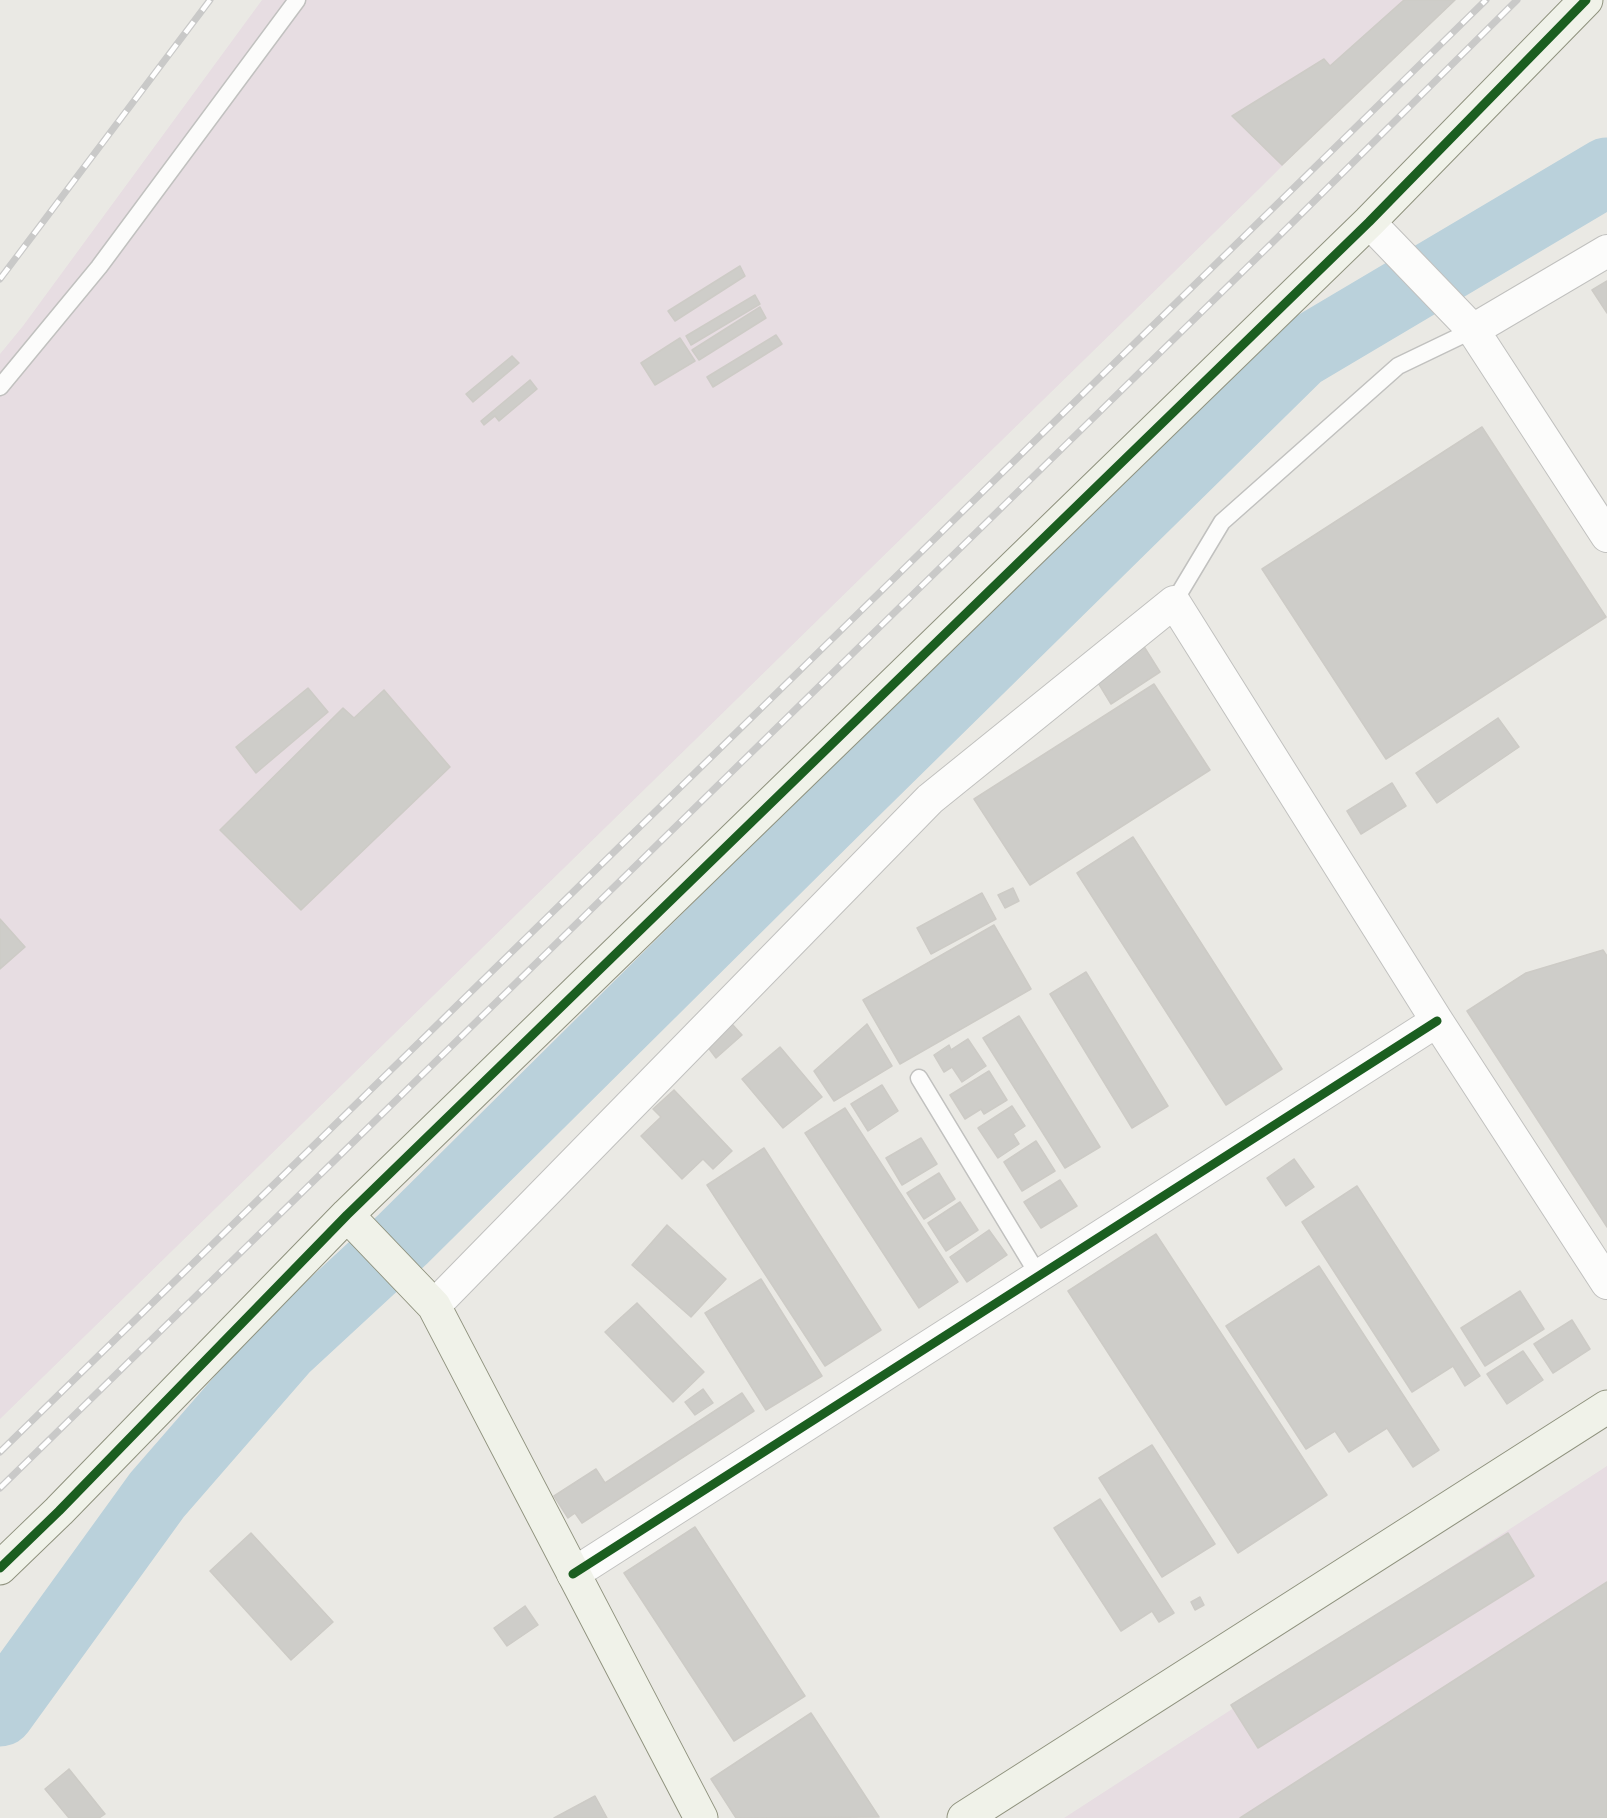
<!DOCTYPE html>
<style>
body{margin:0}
canvas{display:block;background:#eae9e4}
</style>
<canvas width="1607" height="1818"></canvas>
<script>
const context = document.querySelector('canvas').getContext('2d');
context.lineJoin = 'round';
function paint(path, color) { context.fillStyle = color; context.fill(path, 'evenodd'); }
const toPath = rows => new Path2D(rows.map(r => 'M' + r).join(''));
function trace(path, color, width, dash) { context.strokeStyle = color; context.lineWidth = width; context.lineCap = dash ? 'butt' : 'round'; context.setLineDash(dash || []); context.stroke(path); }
const industrial = toPath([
 [262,0,1449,0,1258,190,0,1419,0,354,23,326],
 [1607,1466,1607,1818,1064,1818]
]);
const river = toPath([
 [0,1712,157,1495,284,1349,403,1239,852,794,1300,354,1607,172]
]);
const building = toPath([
 [1404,0,1455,0,1282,165,1232,116,1324,59,1330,66,1404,0],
 [740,266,745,276,675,321,668,311,740,266],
 [1607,281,1607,313,1592,290,1607,281],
 [755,295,760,304,691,345,686,336,755,295],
 [760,307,766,318,699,360,692,350,760,307],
 [776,335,782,344,713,387,707,377,776,335],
 [680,338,695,361,655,385,641,363,680,338],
 [512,356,519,363,473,402,466,394,512,356],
 [530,380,537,389,499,421,495,416,484,425,481,421,530,380],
 [1482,427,1606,617,1386,759,1262,569,1482,427],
 [1143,645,1160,672,1111,704,1094,676,1143,645],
 [1154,684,1210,770,1030,885,974,799,1154,684],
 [308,688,328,712,256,773,236,747,308,688],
 [384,690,450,767,301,910,220,830,343,708,354,718,384,690],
 [1498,718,1519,747,1437,803,1416,773,1498,718],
 [1392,783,1406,806,1361,834,1347,811,1392,783],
 [1133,837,1282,1069,1226,1105,1077,873,1133,837],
 [1013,888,1019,901,1005,908,998,895,1013,888],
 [982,893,996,919,931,954,917,928,982,893],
 [0,919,25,947,0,969,0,919],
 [994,925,1031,989,900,1064,863,1000,994,925],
 [1603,950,1607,956,1607,1227,1467,1011,1526,973,1603,950],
 [1086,972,1168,1106,1132,1128,1050,994,1086,972],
 [1019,1016,1100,1147,1065,1168,983,1038,1019,1016],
 [732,1024,742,1035,716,1058,707,1046,732,1024],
 [867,1024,892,1066,834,1101,814,1071,867,1024],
 [968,1039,986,1066,962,1082,952,1067,944,1072,934,1055,949,1045,951,1050,968,1039],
 [780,1047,822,1097,783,1128,742,1079,780,1047],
 [989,1071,1007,1100,984,1114,981,1109,965,1119,950,1095,989,1071],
 [882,1085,898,1111,868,1131,851,1104,882,1085],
 [674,1090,732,1151,713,1169,703,1159,682,1179,641,1136,661,1117,653,1109,674,1090],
 [1012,1106,1025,1126,1013,1134,1019,1144,998,1158,978,1128,1012,1106],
 [845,1108,958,1282,919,1308,805,1133,845,1108],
 [921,1138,937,1164,902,1185,886,1158,921,1138],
 [1036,1141,1055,1171,1022,1191,1004,1162,1036,1141],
 [764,1148,881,1330,825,1366,707,1185,764,1148],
 [1294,1159,1314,1187,1286,1206,1267,1178,1294,1159],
 [939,1173,955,1199,924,1219,907,1193,939,1173],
 [1060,1180,1077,1206,1041,1228,1024,1202,1060,1180],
 [1357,1186,1480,1376,1465,1386,1453,1366,1412,1392,1302,1222,1357,1186],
 [960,1202,978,1230,946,1251,928,1223,960,1202],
 [667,1225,726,1279,691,1317,632,1265,667,1225],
 [989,1230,1007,1255,967,1282,950,1257,989,1230],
 [1156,1234,1327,1495,1238,1553,1068,1291,1156,1234],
 [1319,1266,1439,1450,1413,1467,1387,1428,1349,1452,1335,1431,1306,1449,1226,1326,1319,1266],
 [761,1279,822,1376,766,1410,705,1313,761,1279],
 [1520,1291,1544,1329,1485,1366,1461,1328,1520,1291],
 [637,1303,704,1372,673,1402,605,1332,637,1303],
 [1572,1320,1590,1349,1553,1373,1534,1344,1572,1320],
 [1523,1351,1543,1380,1507,1404,1487,1374,1523,1351],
 [703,1389,713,1403,695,1415,685,1402,703,1389],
 [742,1393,754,1411,582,1523,575,1513,568,1518,554,1496,596,1469,605,1483,742,1393],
 [1152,1445,1215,1544,1162,1577,1099,1478,1152,1445],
 [1100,1499,1174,1613,1159,1622,1152,1611,1121,1631,1054,1528,1100,1499],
 [695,1527,805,1696,734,1741,624,1573,695,1527],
 [251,1533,333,1622,291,1660,210,1571,251,1533],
 [1508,1533,1534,1576,1258,1748,1231,1705,1508,1533],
 [1607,1582,1607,1818,1240,1818,1607,1582],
 [1200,1597,1204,1605,1195,1610,1191,1602,1200,1597],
 [525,1606,538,1625,507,1646,494,1628,525,1606],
 [811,1713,879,1817,736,1818,711,1779,811,1713],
 [69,1769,105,1814,99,1818,69,1818,45,1789,69,1769],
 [595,1796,607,1818,554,1818,595,1796]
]);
const lane = toPath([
 [0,387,99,267,297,0],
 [1174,602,1222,522,1398,366,1473,330],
 [919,1078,1039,1276]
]);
const street = toPath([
 [1369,222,1473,330,1607,536],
 [1473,330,1607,251],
 [434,1306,930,799,1174,602,1437,1021,1607,1283],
 [573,1574,1437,1021]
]);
const secondary = toPath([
 [347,1215,434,1306,701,1818],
 [0,1568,59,1511,347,1215,1369,222,1586,0],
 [964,1818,1607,1407]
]);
const rail = toPath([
 [0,279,210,0],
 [0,1452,1486,0],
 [0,1488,1272,243,1517,0]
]);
const cycleway = toPath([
 [0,1568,59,1511,347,1215,1369,222,1586,0],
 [573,1574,1437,1021]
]);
paint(industrial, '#e7dde2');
trace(river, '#bad1db', 69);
paint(building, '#cecdc9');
trace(building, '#cdcbc6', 1.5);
trace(lane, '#c1c1bf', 19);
trace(street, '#c1c1bf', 34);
trace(secondary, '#8f927e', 35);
trace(lane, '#fcfcfb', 16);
trace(street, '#fcfcfb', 32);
trace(secondary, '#f0f2e9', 33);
trace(rail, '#c9c9c8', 7);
trace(rail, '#fff', 4.5, [14]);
trace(cycleway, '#1b5e20', 9);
</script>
